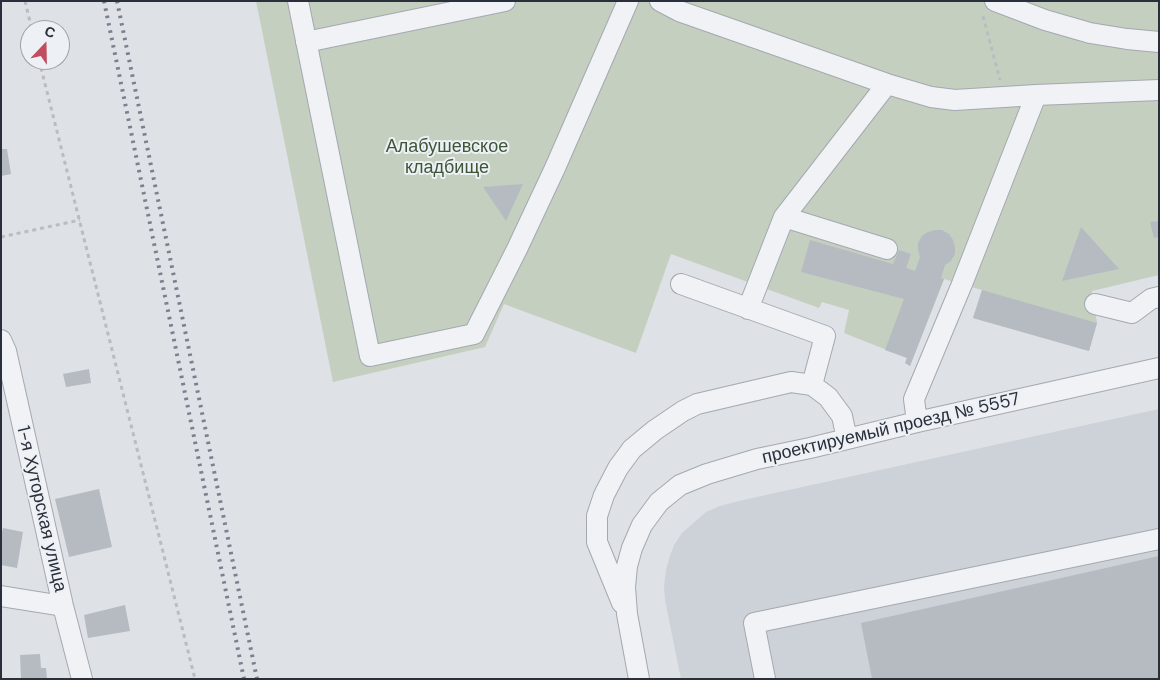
<!DOCTYPE html>
<meta charset="utf-8">
<style>
body{margin:0}
#map{position:relative;width:1160px;height:680px;overflow:hidden;background:#dee1e6;font-family:"DM Sans",sans-serif}
canvas{display:block}
.frame{position:absolute;inset:0;border:2px solid #29303c;pointer-events:none}
.north{position:absolute;left:20px;top:20px;width:50px;height:50px;box-sizing:border-box;background:#edf0f4;border:1px solid #9fa3aa;border-radius:50%;rotate:21deg;font-size:14px;font-weight:700;line-height:20px;text-align:center;color:#29303c}
.north::after{content:'';display:block;margin:auto;width:18px;height:22px;background:#c04e60;clip-path:polygon(50% 0,100% 100%,50% 72%,0 100%)}
</style>
<div id="map">
<canvas width="1160" height="680"></canvas>
<div class="frame"></div>
<div class="north">С</div>
</div>
<script>
const context = document.querySelector('canvas').getContext('2d');
context.lineJoin = 'round';
function paint(path, color) { context.fillStyle = color; context.fill(path, 'evenodd'); }
const toPath = rows => new Path2D(rows.map(r => 'M' + r).join(''));
function trace(path, color, width, dash) { context.strokeStyle = color; context.lineWidth = width; context.lineCap = dash ? 'butt' : 'round'; context.setLineDash(dash || []); context.stroke(path); }
function drawText(font, color, halo, rows, align = 'center') {
  context.font = font + ' "DM Sans",sans-serif'; context.lineWidth = 4; context.setLineDash([]); context.textBaseline = 'middle'; context.strokeStyle = halo; context.fillStyle = color; for (const [text, x, y, turn = 0] of rows) {
    context.save(); context.translate(x, y); context.rotate((+turn || 0) * Math.PI / 180); context.textAlign = isNaN(turn) ? turn : align; if (halo) context.strokeText(text, 0, 0); context.fillText(text, 0, 0); context.restore();
  }
}
const built = toPath([
 [1159,409,1159,679,681,679,665,600,664,587,666,570,670,556,674,545,682,533,706,512,720,506,743,500]
]);
const green = toPath([
 [256,1,1159,1,1159,275,1092,291,1097,323,1089,351,973,318,982,290,944,279,910,366,905,363,907,358,844,333,849,310,822,302,819,308,671,254,636,353,504,304,485,347,333,382]
]);
const building = toPath([
 [1,149,7,149,11,174,1,176],
 [523,184,506,221,483,187],
 [1159,221,1159,237,1154,238,1150,222],
 [1081,227,1119,269,1062,281],
 [935,230,942,230,949,234,953,240,955,247,955,254,951,261,945,265,941,278,944,279,910,366,905,363,907,358,885,350,904,299,801,272,810,240,893,264,899,250,911,254,906,268,915,271,920,257,918,250,918,243,922,236,928,232],
 [982,290,1097,323,1089,351,973,318],
 [89,369,91,383,66,387,63,374],
 [99,489,112,547,69,557,55,499],
 [3,528,23,532,17,568,1,565,1,537],
 [1159,556,1159,679,872,679,861,623],
 [125,605,130,631,88,638,84,615],
 [40,654,41,668,46,668,47,679,21,679,20,655]
]);
const path = toPath([
 [25,1,32,30],
 [983,16,1000,80],
 [39,60,195,679],
 [1,237,80,220]
]);
const minor = toPath([
 [298,1,370,356,474,334,517,249,555,168,628,1],
 [660,1,679,11,887,84,931,97,955,100,1036,95,1159,90],
 [995,1,1045,20,1090,33,1127,39,1159,42],
 [306,42,505,1],
 [784,217,887,249],
 [681,284,825,336,812,385],
 [1095,304,1132,313,1151,299,1159,297],
 [748,309,784,217,887,84],
 [1,340,6,351,63,606,82,679],
 [917,422,914,399,962,284,1036,95],
 [1,596,63,606],
 [622,603,597,542,597,516,604,495,618,468,632,449,655,430,683,411,697,404,791,382,812,385,828,397,842,416,847,439],
 [639,679,627,614,625,587,627,566,632,548,642,525,659,502,680,485,707,474,757,459,810,448,917,422,1159,368],
 [765,679,754,623,1159,539]
]);
const rail = toPath([
 [104,1,244,679],
 [117,1,257,679]
]);
const parkNames = [
 ["Алабушевское",447,147],
 ["кладбище",447,168]
];
const streetNames = [
 ["проектируемый проезд № 5557",891,429,-13],
 ["1-я Хуторская улица",41,509,77]
];
paint(built, '#cdd1d8');
paint(green, '#c4cfc0');
paint(building, '#b6bbc2');
trace(minor, '#a4a8b0', 22);
trace(path, '#b9bcc1', 3, [4, 4]);
trace(minor, '#f1f2f5', 20);
trace(rail, '#79818e', 4, [2.5, 5]);
drawText('18px', '#3d5638', '#edf0f4', parkNames);
drawText('18px', '#29303c', '#edf0f4', streetNames);
</script>
